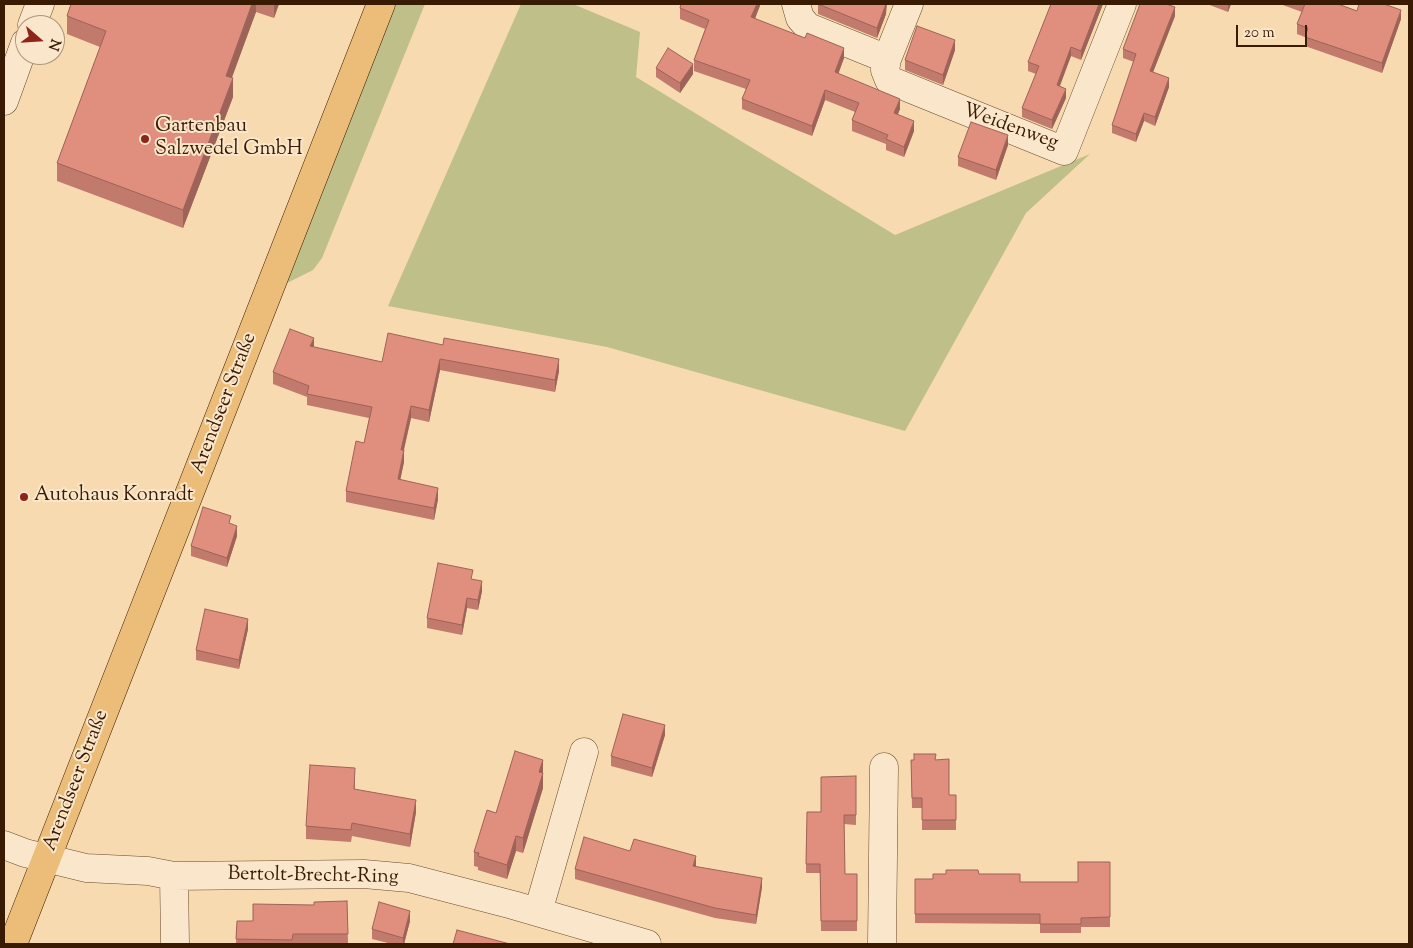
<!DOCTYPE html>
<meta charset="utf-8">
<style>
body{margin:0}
#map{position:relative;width:1413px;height:948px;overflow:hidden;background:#f7daaf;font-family:"Sorts Mill Goudy",serif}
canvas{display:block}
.frame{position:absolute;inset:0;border:5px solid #391a02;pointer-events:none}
.north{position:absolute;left:15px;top:15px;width:50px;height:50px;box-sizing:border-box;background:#fae7cb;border:1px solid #ad957b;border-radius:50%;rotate:109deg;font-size:14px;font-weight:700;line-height:20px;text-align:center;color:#391a02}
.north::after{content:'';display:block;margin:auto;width:18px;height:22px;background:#8f2418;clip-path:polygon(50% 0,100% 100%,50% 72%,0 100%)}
.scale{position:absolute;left:1236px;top:25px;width:71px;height:22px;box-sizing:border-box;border:2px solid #391a02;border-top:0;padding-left:6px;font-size:15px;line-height:18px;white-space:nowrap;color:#391a02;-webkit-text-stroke:4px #fae7cb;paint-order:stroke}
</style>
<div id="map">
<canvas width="1413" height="948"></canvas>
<div class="frame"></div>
<div class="north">N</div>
<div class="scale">20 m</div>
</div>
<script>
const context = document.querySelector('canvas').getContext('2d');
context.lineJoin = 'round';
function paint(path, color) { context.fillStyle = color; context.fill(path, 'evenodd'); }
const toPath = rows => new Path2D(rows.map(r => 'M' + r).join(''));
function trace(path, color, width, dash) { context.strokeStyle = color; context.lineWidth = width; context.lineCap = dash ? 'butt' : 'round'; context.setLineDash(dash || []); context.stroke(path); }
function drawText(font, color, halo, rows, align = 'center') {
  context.font = font + ' "Sorts Mill Goudy",serif'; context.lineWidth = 4; context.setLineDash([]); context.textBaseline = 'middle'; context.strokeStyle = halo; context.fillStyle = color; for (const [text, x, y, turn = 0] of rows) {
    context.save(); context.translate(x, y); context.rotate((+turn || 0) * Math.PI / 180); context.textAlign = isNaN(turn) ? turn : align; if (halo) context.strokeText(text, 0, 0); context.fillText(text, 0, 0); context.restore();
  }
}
const green = toPath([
 [394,4,425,4,322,258,313,270,287,283],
 [521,4,573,4,640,32,636,77,895,235,1090,154,1026,213,905,431,607,347,388,306]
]);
const minor = toPath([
 [796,4,800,18,808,27,887,59,885,70,889,80,1064,151,1122,4],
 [32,25,40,4],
 [887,59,909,4],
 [4,101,25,43],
 [4,845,25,853,86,868,148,871,174,876,175,944],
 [174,876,364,874,409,878,513,905,647,944],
 [538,912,584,752],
 [882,944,884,767]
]);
const major = toPath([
 [13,944,381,4]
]);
const wall = toPath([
 [71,4,279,4,274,18,256,12,231,78,233,97,183,228,57,181,57,163,100,47,67,34,67,16],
 [760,4,755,19,844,58,838,74,900,109,898,114,914,131,904,157,886,150,886,144,852,131,852,120,855,112,825,100,812,136,742,109,742,99,746,89,694,71,694,60,705,29,680,19,680,8],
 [818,4,886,5,886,14,877,38,818,14],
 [1051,4,1103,4,1081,60,1071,56,1059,86,1066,98,1052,129,1022,117,1022,108,1036,74,1028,71,1028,62],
 [1207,4,1231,4,1228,12],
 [1280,4,1338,4,1357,11,1401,19,1382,73,1305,46,1305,37,1297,34,1297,24,1302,12],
 [1175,16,1153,72,1169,87,1155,126,1144,121,1136,142,1112,133,1112,125,1134,62,1123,58,1123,49],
 [955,50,943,85,905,70,905,60],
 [656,68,693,74,680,93,656,77],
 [1008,145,996,180,958,166,958,157],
 [443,345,559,371,555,392,440,370,429,422,411,418,404,450,404,462,400,479,438,499,434,520,346,502,346,491,364,443,369,418,307,405,307,397,273,384,273,372,314,347,382,362],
 [231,524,237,536,227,567,191,556,191,546],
 [473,579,482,591,478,610,467,608,462,635,427,628,427,618],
 [248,629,239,669,196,660,196,650],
 [665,735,652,777,611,766,611,756],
 [543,760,543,788,523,853,516,851,507,879,478,870,478,867,474,866,474,852,496,813],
 [911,760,936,760,949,795,956,795,956,830,922,830,922,808,912,808],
 [856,776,856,825,844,824,845,874,857,874,857,931,821,931,820,873,806,873,806,842,821,812],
 [355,781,355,789,416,812,410,847,352,836,351,842,306,839,306,826],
 [630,851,696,866,696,867,762,887,756,924,715,918,575,879,575,869],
 [1110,862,1110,927,1081,927,1081,933,1040,933,1040,924,915,923,915,879,933,879,979,874,1020,882,1078,882],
 [347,901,348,943,236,944,237,921,253,921,314,905],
 [410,921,404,944,392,944,372,939,372,929]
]);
const shadedWall = toPath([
 [252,4,256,4,256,12,226,94,226,76],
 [274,4,279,4,274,18],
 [757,4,760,4,760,6,751,28,751,17],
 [883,4,887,4,886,14,877,38,877,28],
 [1099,4,1103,4,1081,60,1081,51],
 [1228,4,1231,4,1228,12],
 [1175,7,1175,16,1150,80,1150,71],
 [1401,10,1401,19,1382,73,1382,63],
 [955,40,955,50,943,85,943,75],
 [1071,47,1071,56,1057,94,1057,85],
 [844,48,844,58,835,83,835,72],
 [693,64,693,74,680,93,680,83],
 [233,78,233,97,183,228,183,210],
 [1169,78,1169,87,1155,126,1155,117],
 [1066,89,1066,98,1052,129,1052,120],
 [825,90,825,100,812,136,812,126],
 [900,99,900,109,894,123,894,113],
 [1144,113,1144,121,1136,142,1136,134],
 [914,121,914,131,904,157,904,147],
 [1008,135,1008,145,996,180,996,170],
 [314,338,314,350,310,346],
 [440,359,440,370,429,422,429,410],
 [559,359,559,371,555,392,555,380],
 [411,406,411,418,401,461,401,450],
 [404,450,404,462,398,491,398,479],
 [438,488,438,499,434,520,434,508],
 [237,526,237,536,227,567,227,558],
 [482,581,482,591,478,610,478,600],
 [467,598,467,608,462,635,462,625],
 [248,619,248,629,239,669,239,660],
 [665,725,665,735,652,777,652,768],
 [543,760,543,788,523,853,523,838,539,772],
 [416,800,416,812,410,847,410,834],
 [516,836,516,851,507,879,507,865],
 [696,856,696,866,693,876,693,866],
 [762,878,762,887,756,924,756,915],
 [410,911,410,921,404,944,403,944,403,938]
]);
const building = toPath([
 [71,4,252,4,226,76,233,78,183,210,57,163,106,31,67,16,71,4],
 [681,4,757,4,751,17,805,38,807,33,844,48,835,72,900,99,894,113,914,121,904,147,886,139,888,135,852,120,859,103,825,90,812,126,742,99,750,80,694,60,709,20,680,8,681,4],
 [818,4,886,4,877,28,818,4],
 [1051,4,1099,4,1081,51,1071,47,1057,85,1066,89,1052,120,1022,108,1039,66,1028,62,1051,4],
 [1140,4,1166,4,1175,7,1150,71,1169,78,1155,117,1144,113,1136,134,1112,125,1136,54,1123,49,1140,4],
 [1305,4,1338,4,1357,11,1359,4,1384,4,1401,10,1382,63,1305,37,1308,28,1297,24,1305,4],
 [917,26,955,40,943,75,905,60,917,26],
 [668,48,693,64,680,83,656,68,668,48],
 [971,122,1008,135,996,170,958,157,971,122],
 [290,329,314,338,310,346,382,362,388,333,443,345,444,338,559,359,555,380,440,359,429,410,411,406,401,450,404,450,398,479,438,488,434,508,346,491,356,441,364,443,372,407,307,394,309,386,273,372,290,329],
 [203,507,231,516,229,523,237,526,227,558,191,546,203,507],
 [438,563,473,570,471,579,482,581,478,600,467,598,462,625,427,618,438,563],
 [205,609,248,619,239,660,196,650,205,609],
 [623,714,665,725,652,768,611,756,623,714],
 [515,751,543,760,539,772,543,773,523,838,516,836,507,865,478,856,479,853,474,852,487,810,496,813,515,751],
 [914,754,936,754,935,760,949,759,949,795,956,795,956,820,922,820,922,798,912,798,911,760,914,760,914,754],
 [310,765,355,768,354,789,416,800,410,834,352,823,351,830,306,826,310,765],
 [856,776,856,815,844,815,845,874,857,874,857,921,821,921,820,864,806,864,807,812,821,812,821,777,856,776],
 [584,837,630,851,634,839,696,856,693,866,762,878,756,915,715,908,575,869,584,837],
 [1078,862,1110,862,1110,917,1081,918,1081,924,1040,924,1040,914,915,914,915,879,933,879,933,874,946,874,946,870,978,870,979,874,1020,874,1020,882,1078,882,1078,862],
 [347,901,348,934,293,934,292,940,236,939,237,921,253,921,253,904,314,905,314,902,347,901],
 [379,902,410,911,403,938,372,929,379,902],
 [457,930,510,944,453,944,457,930]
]);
const markers = [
 [145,139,5,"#8f2418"],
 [24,497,5,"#8f2418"]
];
const poiNames = [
 ["Gartenbau",155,128],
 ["Salzwedel GmbH",155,151],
 ["Autohaus Konradt",34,497]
];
const streetNames = [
 ["Weidenweg",1010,128,20],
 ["Arendseer Straße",225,404,-69],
 ["Arendseer Straße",77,781,-69],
 ["Bertolt-Brecht-Ring",313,877,1]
];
paint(green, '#bfbf89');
trace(minor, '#684a2d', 29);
trace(major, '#391a02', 29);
trace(minor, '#fae7cb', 28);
trace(major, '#ecbd78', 28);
paint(wall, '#c17a6c');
paint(shadedWall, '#9d6358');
paint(building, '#e08e7e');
trace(building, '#9d6358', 1);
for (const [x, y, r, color] of markers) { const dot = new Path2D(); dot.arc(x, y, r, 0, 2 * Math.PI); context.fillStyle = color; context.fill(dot); trace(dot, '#fae7cb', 2); }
drawText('20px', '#391a02', '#fae7cb', poiNames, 'left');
drawText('20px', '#391a02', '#fae7cb', streetNames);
</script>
